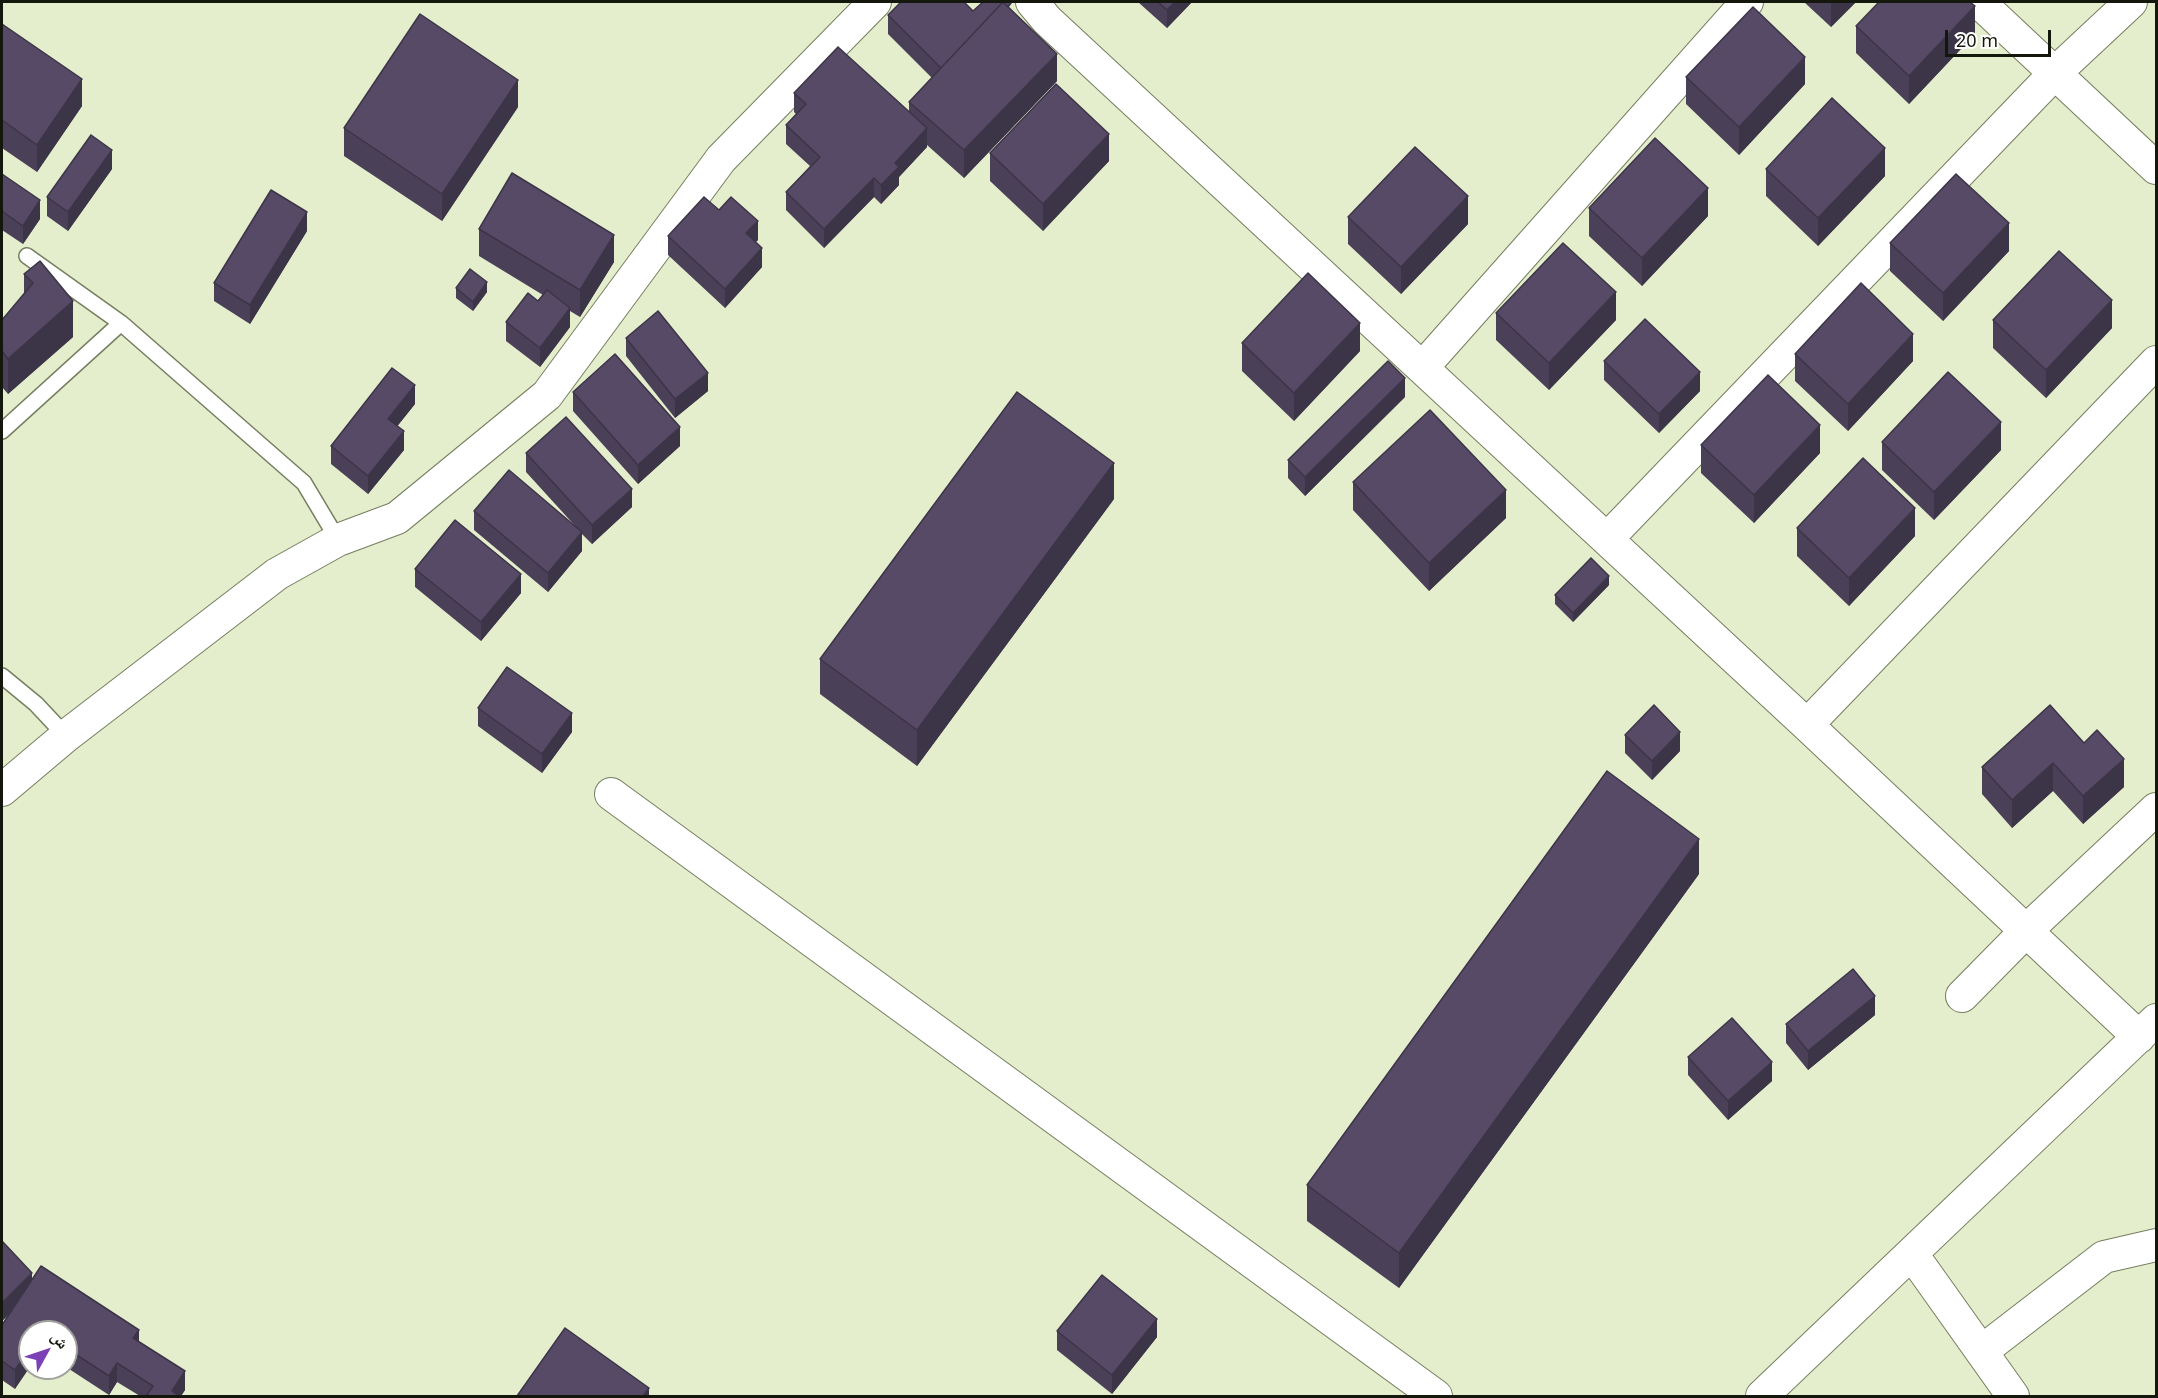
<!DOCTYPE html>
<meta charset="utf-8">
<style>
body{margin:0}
#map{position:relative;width:2158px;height:1398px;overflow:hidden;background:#e4eecc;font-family:"Noto Sans","Noto Naskh Arabic",sans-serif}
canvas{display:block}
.frame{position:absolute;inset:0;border:3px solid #14170b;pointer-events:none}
.north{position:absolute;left:18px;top:1320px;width:60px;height:60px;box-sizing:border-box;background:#fff;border:2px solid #a1a29d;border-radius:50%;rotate:50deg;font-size:16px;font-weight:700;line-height:24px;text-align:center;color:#14170b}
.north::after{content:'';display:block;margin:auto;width:21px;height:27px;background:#7d41b6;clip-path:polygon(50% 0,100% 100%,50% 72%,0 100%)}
.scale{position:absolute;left:1945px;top:30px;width:106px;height:27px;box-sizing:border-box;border:3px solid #14170b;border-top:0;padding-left:8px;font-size:18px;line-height:21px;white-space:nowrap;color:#14170b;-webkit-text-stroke:4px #fff;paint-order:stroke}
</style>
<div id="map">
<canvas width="2158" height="1398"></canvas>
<div class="frame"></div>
<div class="north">ش</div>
<div class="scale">20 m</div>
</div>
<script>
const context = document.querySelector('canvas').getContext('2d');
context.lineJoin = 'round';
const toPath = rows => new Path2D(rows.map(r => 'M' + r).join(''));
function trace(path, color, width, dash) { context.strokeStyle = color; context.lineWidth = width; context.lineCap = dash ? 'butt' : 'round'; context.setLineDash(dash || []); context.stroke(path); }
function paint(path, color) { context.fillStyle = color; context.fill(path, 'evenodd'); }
const lane = toPath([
 [27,256,121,323],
 [2,431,121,323,304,483,338,540],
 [2,676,36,704,66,736]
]);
const street = toPath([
 [1032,2,1047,20,1807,725,2139,1037],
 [1979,2,2156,168],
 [1422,368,1747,2],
 [1607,539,2055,73,2131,2],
 [1807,725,2156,362],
 [2,790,66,736,277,574,338,540,397,518,547,395,721,159,875,2],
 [611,794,1436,1396],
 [1962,996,2027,930,2156,809],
 [1912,1254,2013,1396],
 [1982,1351,2104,1257,2156,1245],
 [1762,1396,2156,1020]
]);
const wall = toPath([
 [1138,2,1192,2,1167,28],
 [1804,2,1856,2,1831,27],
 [1011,10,1057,81,964,178,927,145,927,147,899,177,899,185,881,204,874,197,824,248,786,210,786,192,810,166,786,144,786,125,796,114,794,112,794,93,909,111,909,102,932,78,888,34,888,15],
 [2,24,82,106,37,172,2,148],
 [1856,26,1975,34,1909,104,1856,53],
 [1686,77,1805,84,1739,155,1686,104],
 [518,107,442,221,344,156,344,128],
 [990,153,1109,161,1043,231,990,181],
 [112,169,68,231,47,216,47,197],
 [1766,169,1885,176,1818,246,1766,196],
 [2,174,40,219,23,244,2,230],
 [1589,208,1708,216,1642,286,1589,236],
 [719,210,758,240,755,242,762,267,725,308,668,255,668,236],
 [1348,217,1468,224,1401,294,1348,244],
 [479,229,614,262,580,317,570,311,570,327,540,367,506,341,506,322,538,301,543,295,479,256],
 [307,231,250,324,214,301,214,283],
 [1890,243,2009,251,1943,321,1890,271],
 [40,261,73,337,8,394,2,387,2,320,24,294,24,274],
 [456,288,487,292,473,311,456,298],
 [1496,313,1616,320,1549,390,1496,340],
 [1993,320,2112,328,2046,398,1993,348],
 [626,338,708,391,675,418,626,356],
 [1242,343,1360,351,1294,421,1242,371],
 [1795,354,1913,361,1848,431,1795,381],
 [1604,361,1700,391,1659,433,1604,380],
 [573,392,680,446,638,484,573,411],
 [1405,397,1305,496,1288,478,1288,460],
 [415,404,397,426,404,450,368,494,331,464,331,446],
 [1882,442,2001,450,1934,520,1882,470],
 [1701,445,1820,453,1754,523,1701,473],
 [526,453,632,507,592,544,582,534,582,551,548,592,474,530,474,511,577,528,526,472],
 [1353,482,1506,518,1429,591,1353,510],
 [1114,499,917,766,820,694,820,659],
 [1797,528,1915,536,1849,606,1797,556],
 [415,569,521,593,481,641,415,587],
 [1609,585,1573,622,1555,604,1555,595],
 [2050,705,2124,787,2083,824,2053,791,2012,828,1982,794,1982,767],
 [478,708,572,732,542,773,478,726],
 [1625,735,1680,751,1652,780,1625,753],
 [1699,874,1399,1288,1307,1221,1307,1185],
 [1875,1015,1808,1070,1786,1043,1786,1024],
 [1688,1057,1772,1081,1728,1120,1688,1075],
 [2,1241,32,1280,139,1342,185,1390,181,1396,140,1396,117,1382,109,1395,66,1367,66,1332,30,1332,15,1389,2,1380,2,1325,9,1314,2,1321],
 [1057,1331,1157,1337,1112,1394,1057,1350]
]);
const shadedWall = toPath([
 [1175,2,1192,2,1167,28,1167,10],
 [1831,2,1856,2,1831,27],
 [1975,6,1975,34,1909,104,1909,76],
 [1057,54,1057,81,964,178,964,150],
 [1805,57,1805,84,1739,155,1739,127],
 [82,79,82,106,37,172,37,145],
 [518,80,518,107,442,221,442,194],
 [927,128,927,147,899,177,899,185,881,204,881,185,895,163],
 [1109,134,1109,161,1043,231,1043,204],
 [1885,148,1885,176,1818,246,1818,218],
 [112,150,112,169,68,231,68,212],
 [874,178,874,197,824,248,824,229],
 [1708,188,1708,216,1642,286,1642,258],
 [1468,196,1468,224,1401,294,1401,267],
 [40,200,40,219,23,244,23,226],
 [307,212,307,231,250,324,250,305],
 [758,221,758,240,746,252,746,233],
 [2009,223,2009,251,1943,321,1943,293],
 [614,235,614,262,580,317,580,290],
 [762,248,762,267,725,308,725,289],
 [487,282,487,292,473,311,473,302],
 [1616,292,1616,320,1549,390,1549,363],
 [2112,300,2112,328,2046,398,2046,370],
 [73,301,73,337,8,394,8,359],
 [570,308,570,327,540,367,540,348],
 [1360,323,1360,351,1294,421,1294,393],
 [1913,334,1913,361,1848,431,1848,404],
 [1700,372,1700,391,1659,433,1659,414],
 [708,373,708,391,675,418,675,399],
 [1405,378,1405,397,1305,496,1305,477],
 [415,385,415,404,388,438,388,419],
 [2001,422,2001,450,1934,520,1934,492],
 [1820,425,1820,453,1754,523,1754,495],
 [680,427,680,446,638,484,638,465],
 [404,431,404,450,368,494,368,476],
 [1114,463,1114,499,917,766,917,730],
 [632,489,632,507,592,544,592,525],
 [1506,490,1506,518,1429,591,1429,563],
 [1915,508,1915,536,1849,606,1849,578],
 [582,532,582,551,548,592,548,573],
 [521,574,521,593,481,641,481,622],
 [1609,576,1609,585,1573,622,1573,613],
 [572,713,572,732,542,773,542,754],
 [1680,732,1680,751,1652,780,1652,761],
 [2124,759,2124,787,2083,824,2083,796],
 [2053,763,2053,791,2012,828,2012,800],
 [1699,839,1699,874,1399,1288,1399,1253],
 [1875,996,1875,1015,1808,1070,1808,1051],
 [1772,1062,1772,1081,1728,1120,1728,1101],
 [32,1273,32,1292,2,1321,2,1303],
 [1157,1319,1157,1337,1112,1394,1112,1375],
 [139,1330,139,1349,133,1338],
 [30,1348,30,1367,15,1389,15,1370],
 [117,1363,117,1382,109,1395,109,1376],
 [185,1371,185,1390,181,1396,172,1396,172,1391],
 [649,1388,649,1396,643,1396]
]);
const building = toPath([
 [901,2,964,2,973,11,983,2,1009,2,1011,3,1008,7,1003,2,941,68,888,15,901,2],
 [1003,2,1057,54,964,150,909,102,1003,2],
 [1158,2,1175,2,1167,10,1158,2],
 [1879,2,1970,2,1975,6,1909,76,1856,26,1879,2],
 [1753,7,1805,57,1739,127,1686,77,1753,7],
 [420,14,518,80,442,194,344,128,420,14],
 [2,24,82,79,37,145,2,120,2,24],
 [838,47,927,128,895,163,899,167,881,185,874,178,824,229,786,192,820,157,786,125,806,104,794,93,838,47],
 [1056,84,1109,134,1043,204,990,153,1056,84],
 [1832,98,1885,148,1818,218,1766,169,1832,98],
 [91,135,112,150,68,212,47,197,91,135],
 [1655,138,1708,188,1642,258,1589,208,1655,138],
 [1415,147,1468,196,1401,267,1348,217,1415,147],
 [512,173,614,235,580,290,479,229,512,173],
 [2,174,40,200,23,226,2,211,2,174],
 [1956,174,2009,223,1943,293,1890,243,1956,174],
 [271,190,307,212,250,305,214,283,271,190],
 [704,197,719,210,731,197,758,221,746,233,762,248,725,289,668,236,704,197],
 [1563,243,1616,292,1549,363,1496,313,1563,243],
 [2059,251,2112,300,2046,370,1993,320,2059,251],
 [40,261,73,301,8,359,2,351,2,320,33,283,24,274,40,261],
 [470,269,487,282,473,302,456,288,470,269],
 [1308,273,1360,323,1294,393,1242,343,1308,273],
 [1861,283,1913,334,1848,404,1795,354,1861,283],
 [547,290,570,308,540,348,506,322,528,293,538,301,547,290],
 [658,311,708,373,675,399,626,338,658,311],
 [1645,319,1700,372,1659,414,1604,361,1645,319],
 [615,354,680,427,638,465,573,392,615,354],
 [1388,361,1405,378,1305,477,1288,460,1388,361],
 [392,368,415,385,388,419,404,431,368,476,331,446,392,368],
 [1948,372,2001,422,1934,492,1882,442,1948,372],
 [1768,375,1820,425,1754,495,1701,445,1768,375],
 [1017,392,1114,463,917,730,820,659,1017,392],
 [1430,410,1506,490,1429,563,1353,482,1430,410],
 [566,417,632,489,592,525,526,453,566,417],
 [1863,458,1915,508,1849,578,1797,528,1863,458],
 [509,470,582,532,548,573,474,511,509,470],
 [455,520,521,574,481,622,415,569,455,520],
 [1591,558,1609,576,1573,613,1555,595,1591,558],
 [507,667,572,713,542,754,478,708,507,667],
 [1654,705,1680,732,1652,761,1625,735,1654,705],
 [2050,705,2084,743,2097,730,2124,759,2083,796,2053,763,2012,800,1982,767,2050,705],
 [1607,771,1699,839,1399,1253,1307,1185,1607,771],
 [1853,969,1875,996,1808,1051,1786,1024,1853,969],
 [1732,1018,1772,1062,1728,1101,1688,1057,1732,1018],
 [2,1241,32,1273,2,1303,2,1241],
 [41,1266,139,1330,133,1338,185,1371,172,1391,180,1396,146,1396,153,1386,117,1363,109,1376,66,1348,66,1332,30,1332,30,1348,15,1370,2,1361,2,1325,41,1266],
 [1102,1275,1157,1319,1112,1375,1057,1331,1102,1275],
 [565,1328,649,1388,643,1396,517,1396,565,1328]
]);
trace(lane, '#757e5f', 18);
trace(street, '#757e5f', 34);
trace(lane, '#fff', 15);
trace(street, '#fff', 32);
paint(wall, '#4a4058');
paint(shadedWall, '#3c3447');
paint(building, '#564a66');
trace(building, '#3c3447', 1.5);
</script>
